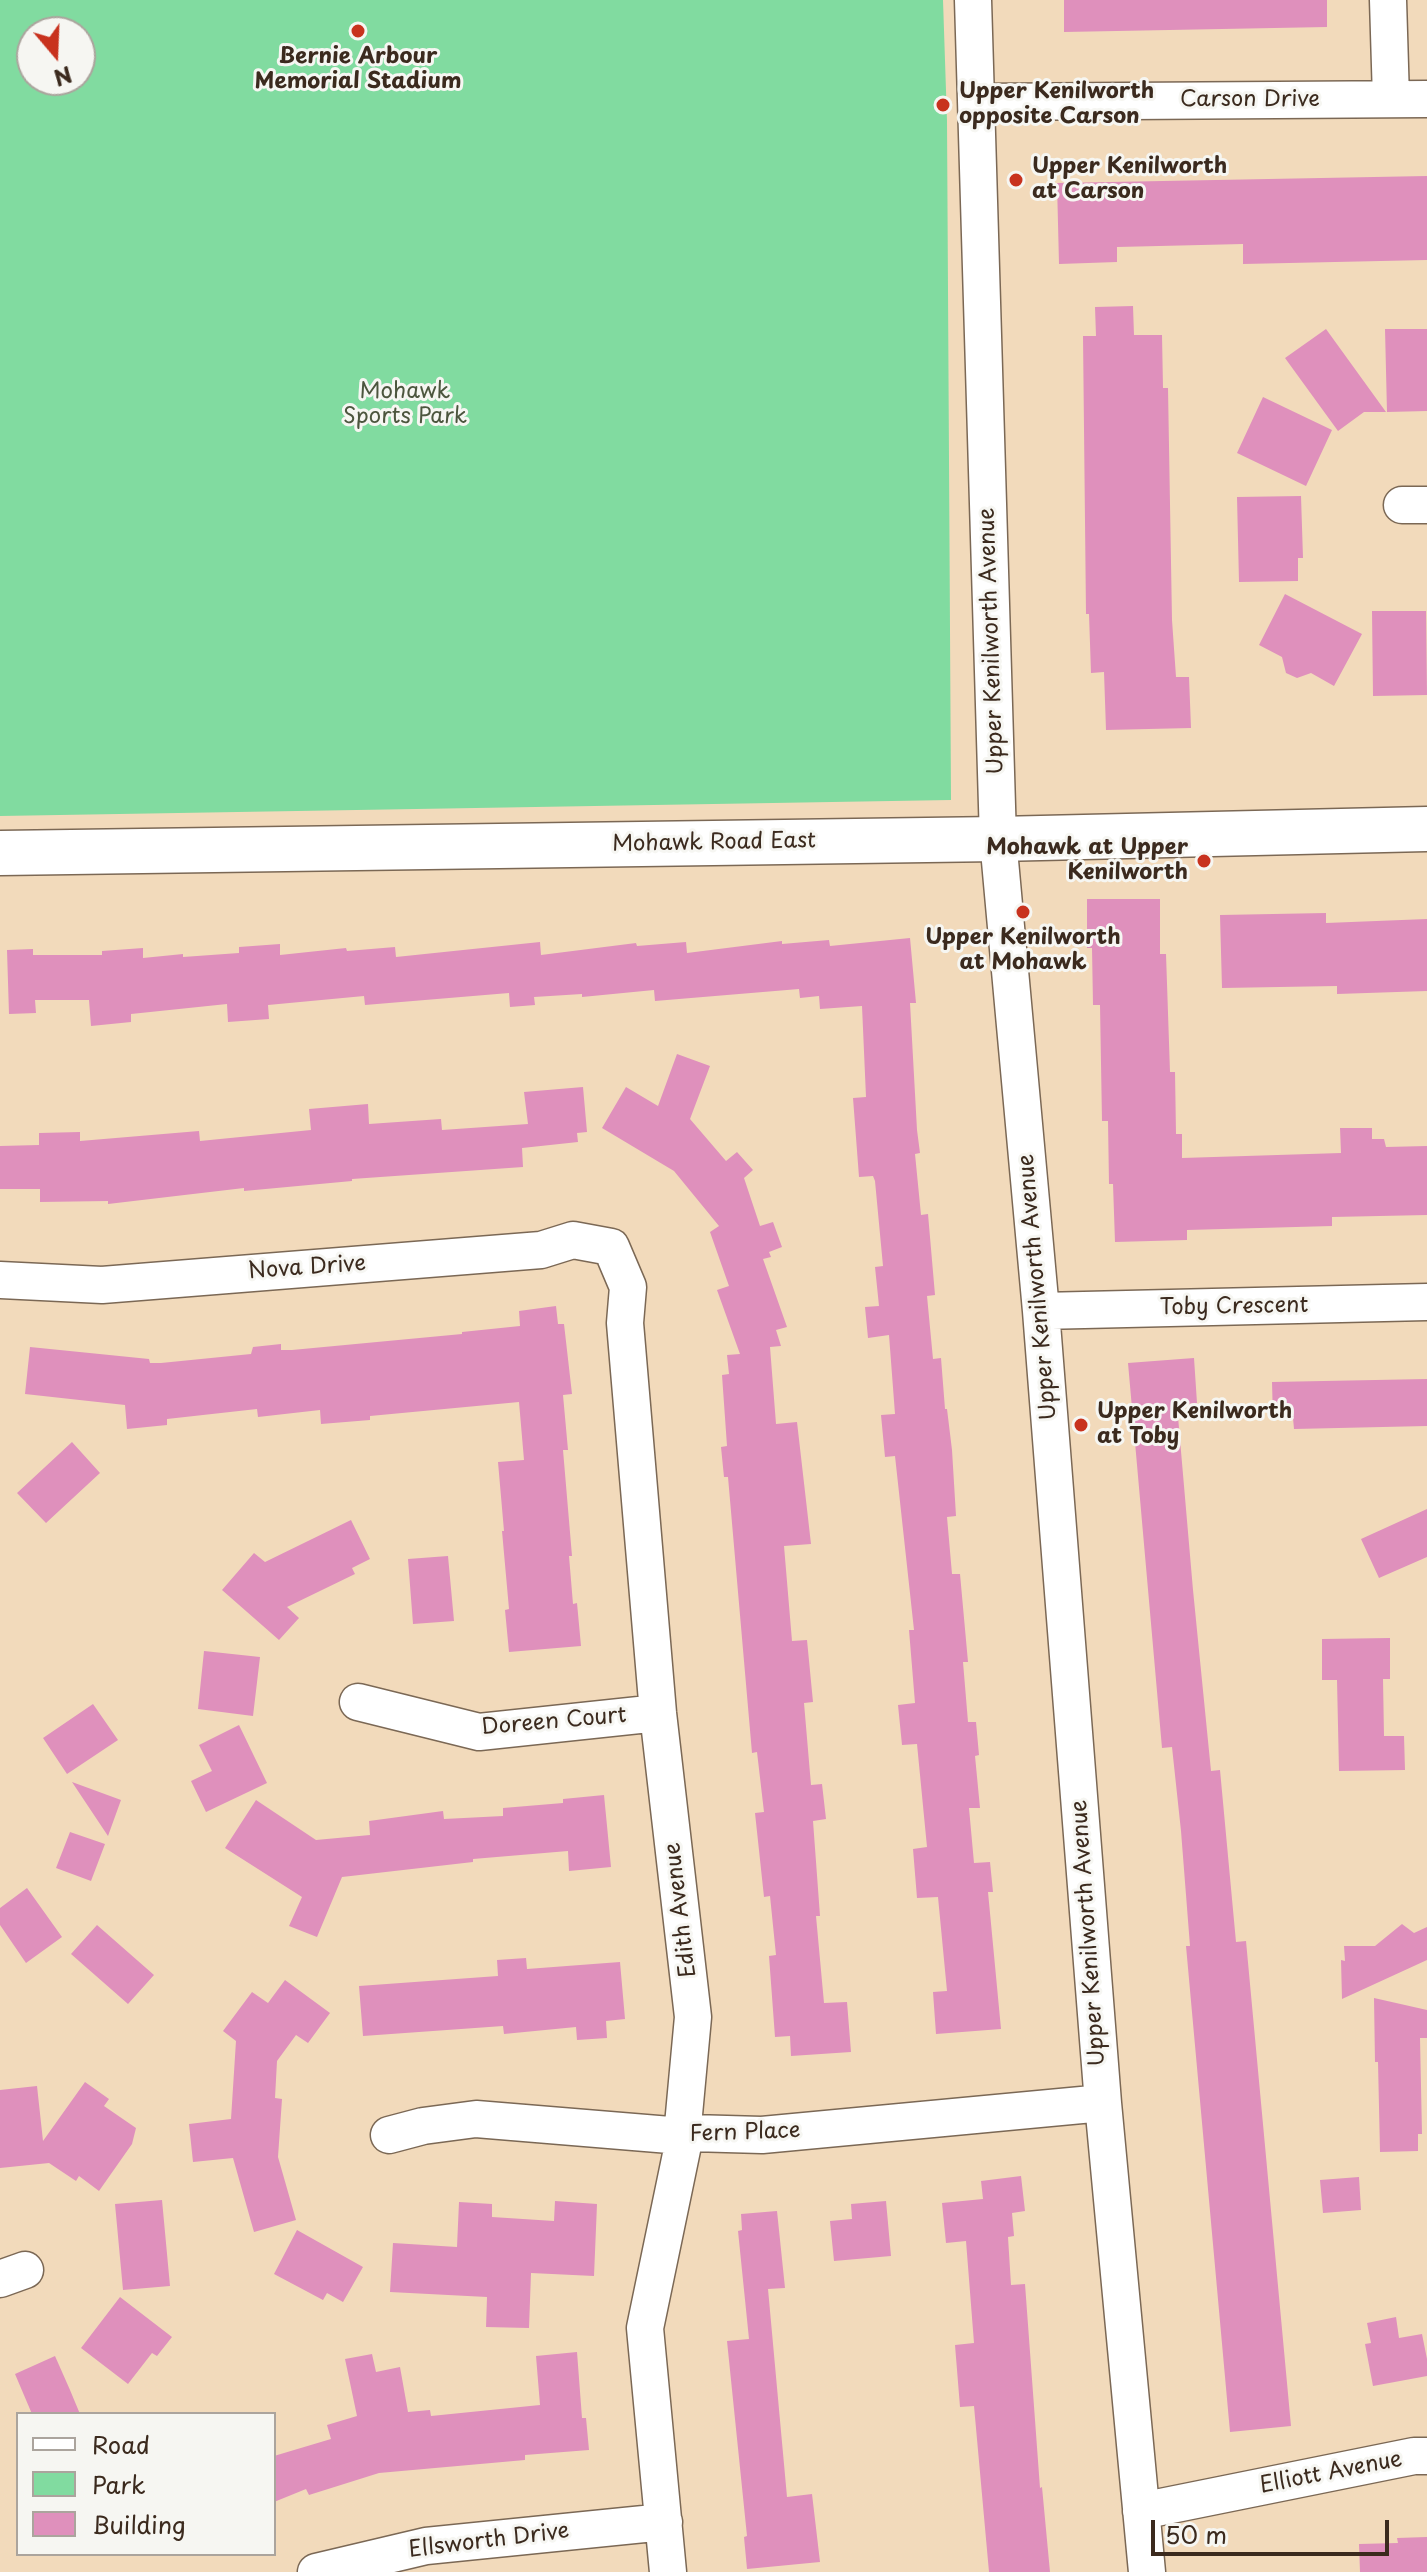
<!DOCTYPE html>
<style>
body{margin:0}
#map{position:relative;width:1427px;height:2572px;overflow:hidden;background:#f2dabb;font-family:"Playpen Sans",sans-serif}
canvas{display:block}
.legend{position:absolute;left:16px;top:2412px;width:260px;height:144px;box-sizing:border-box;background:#f6f6f2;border:2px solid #aba49d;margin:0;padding:10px 14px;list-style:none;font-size:24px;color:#3b2a1e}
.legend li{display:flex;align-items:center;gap:16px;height:40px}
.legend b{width:40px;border:2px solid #aba49d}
.north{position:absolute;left:16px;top:16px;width:80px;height:80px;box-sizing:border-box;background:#f6f6f2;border:2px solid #aba49d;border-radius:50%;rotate:161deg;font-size:22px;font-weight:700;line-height:32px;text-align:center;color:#3b2a1e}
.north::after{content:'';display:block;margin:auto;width:28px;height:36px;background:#c8321e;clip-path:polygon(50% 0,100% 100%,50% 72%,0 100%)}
.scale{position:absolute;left:1151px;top:2520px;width:238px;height:36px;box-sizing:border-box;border:4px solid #3b2a1e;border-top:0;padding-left:10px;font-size:24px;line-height:28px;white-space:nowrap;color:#3b2a1e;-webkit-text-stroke:6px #f6f6f2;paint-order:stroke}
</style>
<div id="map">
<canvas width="1427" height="2572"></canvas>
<ul class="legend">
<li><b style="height:10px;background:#fff"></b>Road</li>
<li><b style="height:22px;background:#81dba0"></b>Park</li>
<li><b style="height:22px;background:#df90bc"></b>Building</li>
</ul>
<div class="north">N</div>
<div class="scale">50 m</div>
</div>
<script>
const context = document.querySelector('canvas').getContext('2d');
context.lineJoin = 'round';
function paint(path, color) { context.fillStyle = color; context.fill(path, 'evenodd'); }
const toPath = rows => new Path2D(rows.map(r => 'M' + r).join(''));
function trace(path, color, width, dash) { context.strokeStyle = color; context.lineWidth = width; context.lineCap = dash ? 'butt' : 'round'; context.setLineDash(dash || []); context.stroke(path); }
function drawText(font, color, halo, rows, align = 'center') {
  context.font = font + ' "Playpen Sans",sans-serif'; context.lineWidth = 6; context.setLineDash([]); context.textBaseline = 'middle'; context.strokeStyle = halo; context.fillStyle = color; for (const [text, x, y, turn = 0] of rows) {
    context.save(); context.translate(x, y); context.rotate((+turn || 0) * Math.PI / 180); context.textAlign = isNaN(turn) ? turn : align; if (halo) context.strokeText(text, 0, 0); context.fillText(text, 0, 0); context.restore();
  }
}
const green = toPath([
 [0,0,943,0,947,121,951,800,0,816],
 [32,32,80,32,80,80,32,80]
]);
const building = toPath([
 [1064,0,1327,0,1327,27,1064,32],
 [1427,176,1427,260,1243,264,1243,244,1117,247,1117,262,1059,264,1057,183],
 [1133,306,1134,335,1162,335,1163,388,1168,388,1172,620,1176,677,1189,677,1191,728,1106,730,1104,672,1091,673,1089,614,1086,614,1083,336,1096,336,1095,307],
 [1326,329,1386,412,1364,412,1338,431,1285,358],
 [1385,329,1427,329,1427,411,1387,412],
 [1263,397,1332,430,1306,486,1237,453],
 [1301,496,1303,558,1298,558,1298,581,1239,582,1237,497],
 [1285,594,1362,634,1334,686,1311,673,1297,678,1286,673,1282,657,1259,645],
 [1372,611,1426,611,1427,695,1373,696],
 [1087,899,1160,899,1160,954,1166,954,1170,1072,1175,1072,1176,1134,1182,1134,1182,1158,1341,1153,1340,1128,1372,1128,1372,1139,1384,1139,1386,1147,1427,1146,1427,1215,1332,1217,1332,1226,1187,1230,1187,1240,1115,1242,1113,1184,1109,1184,1108,1121,1102,1121,1100,1005,1093,1005,1092,948,1087,948],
 [1326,913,1326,923,1427,919,1427,991,1337,994,1337,986,1222,988,1220,915],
 [910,938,916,1003,910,1003,917,1130,920,1153,915,1154,921,1215,928,1214,935,1295,927,1296,933,1359,941,1358,945,1409,947,1409,952,1450,956,1516,947,1517,952,1574,960,1574,968,1662,963,1662,968,1722,976,1722,979,1755,975,1756,980,1808,969,1808,974,1863,990,1862,993,1892,988,1892,1001,2029,936,2034,933,1992,947,1991,938,1897,917,1898,913,1849,927,1847,917,1744,902,1745,898,1705,915,1703,909,1630,914,1630,895,1456,885,1457,881,1415,895,1414,889,1335,868,1338,865,1307,879,1306,875,1267,883,1266,875,1181,873,1176,859,1177,853,1098,866,1097,862,1006,820,1009,819,996,800,998,799,989,655,1001,654,990,582,997,582,994,534,997,535,1005,510,1007,509,993,365,1005,364,996,268,1005,269,1019,228,1022,227,1004,131,1014,131,1022,91,1026,89,1000,35,1000,36,1013,9,1014,7,950,33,949,33,955,102,955,102,951,143,948,143,958,183,954,183,957,239,953,239,947,280,944,280,955,346,948,347,951,395,947,396,957,540,942,541,955,636,943,637,946,686,942,687,953,782,941,782,944,829,940,830,946],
 [677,1054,710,1066,690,1119,726,1161,737,1152,753,1170,744,1178,760,1226,773,1222,782,1247,769,1252,771,1257,763,1259,787,1327,776,1330,781,1346,770,1347,776,1424,797,1422,811,1544,784,1546,792,1641,807,1640,813,1702,804,1703,811,1785,822,1784,826,1819,813,1821,820,1916,816,1916,824,2003,847,2002,851,2052,791,2056,790,2036,775,2037,769,1956,776,1955,770,1896,764,1897,755,1813,764,1812,757,1752,752,1753,728,1477,724,1477,721,1447,727,1446,722,1375,729,1374,727,1355,740,1354,717,1290,729,1286,710,1232,719,1226,674,1171,602,1128,626,1087,658,1106],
 [583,1087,587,1132,577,1133,578,1142,522,1148,523,1167,352,1179,352,1181,244,1191,244,1188,108,1204,108,1201,40,1202,40,1189,0,1189,0,1146,39,1145,39,1133,80,1132,80,1141,199,1131,200,1141,311,1130,309,1109,368,1104,369,1124,441,1119,442,1130,528,1124,524,1092],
 [556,1306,558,1324,564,1324,572,1394,563,1395,568,1450,563,1450,572,1556,569,1556,573,1604,577,1603,581,1646,509,1652,505,1610,509,1609,502,1531,504,1531,498,1462,524,1460,519,1402,370,1416,370,1420,321,1424,320,1410,258,1417,257,1409,167,1419,167,1425,127,1429,125,1405,25,1394,30,1347,149,1359,150,1363,161,1363,251,1354,253,1347,281,1344,281,1350,292,1350,462,1334,462,1332,520,1326,519,1311],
 [1194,1358,1197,1403,1177,1405,1193,1590,1211,1771,1220,1770,1236,1942,1246,1941,1291,2426,1230,2432,1186,1946,1190,1946,1181,1831,1172,1747,1162,1748,1128,1363],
 [1427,1379,1427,1426,1294,1429,1293,1418,1273,1419,1272,1382],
 [72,1442,100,1473,46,1523,17,1493],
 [1427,1509,1427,1557,1379,1578,1361,1539],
 [351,1520,370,1559,352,1568,355,1574,287,1607,299,1618,279,1640,222,1590,254,1553,265,1562],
 [448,1556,454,1621,413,1624,408,1559],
 [1390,1638,1390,1679,1383,1679,1384,1736,1404,1736,1405,1770,1339,1771,1337,1680,1322,1680,1322,1639],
 [204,1651,260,1657,253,1716,198,1709],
 [93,1704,118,1740,67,1774,43,1738],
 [239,1725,267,1783,206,1812,191,1781,212,1771,199,1745],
 [72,1782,121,1800,108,1836],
 [604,1795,611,1867,569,1871,568,1851,473,1859,473,1862,342,1877,317,1937,289,1926,302,1897,225,1848,256,1800,316,1840,370,1835,369,1821,443,1811,444,1819,503,1816,503,1808,563,1803,563,1799],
 [70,1832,105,1844,91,1881,56,1868],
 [27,1888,62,1937,26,1963,0,1925,0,1908],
 [1402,1924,1414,1933,1427,1927,1427,1960,1342,1999,1341,1960,1345,1961,1344,1946,1375,1946],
 [97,1925,154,1975,128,2004,71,1954],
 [526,1958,527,1969,620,1962,625,2019,606,2021,607,2038,577,2040,576,2027,504,2034,503,2026,363,2036,359,1986,498,1976,497,1960],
 [285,1980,330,2013,308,2043,296,2035,277,2061,275,2098,282,2099,278,2157,296,2220,254,2232,233,2158,193,2162,189,2124,231,2119,236,2041,223,2031,252,1992,268,2003],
 [1374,1998,1427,2010,1427,2038,1420,2038,1422,2134,1418,2134,1418,2151,1380,2152,1378,2062,1375,2062],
 [85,2082,109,2099,104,2106,136,2128,132,2144,99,2191,79,2176,76,2181,49,2163,0,2168,0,2090,37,2086,43,2141],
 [1021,2176,1025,2211,1012,2213,1014,2236,1008,2237,1011,2285,1025,2284,1040,2488,1042,2487,1050,2572,989,2572,974,2406,960,2407,955,2345,974,2343,966,2241,946,2243,942,2203,983,2199,981,2181],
 [1359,2177,1361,2210,1323,2213,1320,2180],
 [162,2200,170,2286,123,2290,115,2204],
 [555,2201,597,2204,594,2276,531,2273,529,2328,486,2327,487,2297,390,2292,393,2243,457,2247,459,2202,492,2204,492,2217,554,2221],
 [886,2201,891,2256,834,2261,830,2221,852,2219,851,2204],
 [777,2211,785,2288,768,2289,787,2497,812,2494,820,2562,747,2569,744,2537,747,2536,727,2341,749,2339,738,2231,742,2230,741,2214],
 [297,2230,363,2267,343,2302,327,2293,323,2300,274,2274],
 [120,2297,172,2337,157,2356,152,2353,128,2384,81,2348],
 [1396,2317,1399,2338,1422,2334,1427,2359,1427,2376,1373,2386,1365,2344,1371,2343,1367,2323],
 [577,2352,582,2418,586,2418,589,2450,525,2455,525,2460,379,2473,309,2495,306,2489,274,2502,274,2456,331,2439,327,2425,357,2416,345,2359,372,2354,376,2372,400,2367,408,2412,430,2410,431,2416,540,2405,536,2356],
 [55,2356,70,2390,80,2414,32,2414,15,2374],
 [1427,2537,1427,2572,1360,2572,1359,2544,1398,2543,1397,2538]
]);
const minor = toPath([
 [973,0,998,839,1041,1311,1103,2103,1147,2572],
 [1388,0,1391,99],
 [976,102,1427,99],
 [1402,505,1427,505],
 [0,1280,102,1285,541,1250,573,1240,611,1247,628,1287,625,1323,658,1713,693,2017,682,2136,684,2140,645,2328,668,2572],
 [1041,1311,1427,1302],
 [358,1702,479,1732,658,1713],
 [389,2135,423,2126,476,2119,682,2136,691,2133,762,2135,1103,2103],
 [0,2279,25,2270],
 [1141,2511,1414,2456,1427,2456],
 [316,2572,426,2546,664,2522]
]);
const major = toPath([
 [0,853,998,839,1427,829]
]);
const markers = [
 [358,31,8,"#c8321e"],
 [943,105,8,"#c8321e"],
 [1016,180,8,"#c8321e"],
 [1204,861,8,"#c8321e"],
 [1023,912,8,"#c8321e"],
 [1081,1425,8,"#c8321e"]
];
const poiNames = [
 ["Bernie Arbour",358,57,"center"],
 ["Memorial Stadium",358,82,"center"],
 ["Upper Kenilworth",959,92],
 ["opposite Carson",959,117],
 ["Upper Kenilworth",1032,167],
 ["at Carson",1032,192],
 ["Mohawk at Upper",1188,848,"right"],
 ["Kenilworth",1188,873,"right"],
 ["Upper Kenilworth",1023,938,"center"],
 ["at Mohawk",1023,963,"center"],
 ["Upper Kenilworth",1097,1412],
 ["at Toby",1097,1437]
];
const streetNames = [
 ["Carson Drive",1250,100],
 ["Upper Kenilworth Avenue",992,641,-92],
 ["Mohawk Road East",714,843,-1],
 ["Nova Drive",307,1268,-4],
 ["Upper Kenilworth Avenue",1038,1287,-95],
 ["Toby Crescent",1234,1307,-1],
 ["Doreen Court",554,1722,-5],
 ["Edith Avenue",681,1910,-97],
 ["Upper Kenilworth Avenue",1089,1933,-94],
 ["Fern Place",745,2133,-2],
 ["Elliott Avenue",1331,2473,-11],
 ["Ellsworth Drive",489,2541,-7]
];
const parkNames = [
 ["Mohawk",405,392],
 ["Sports Park",405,417]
];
paint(green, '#81dba0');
paint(building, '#df90bc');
trace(minor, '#7b6855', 39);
trace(major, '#7b6855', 47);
trace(minor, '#fff', 36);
trace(major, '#fff', 44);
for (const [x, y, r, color] of markers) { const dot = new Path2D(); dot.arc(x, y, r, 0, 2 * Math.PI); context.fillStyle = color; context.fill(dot); trace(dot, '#f6f6f2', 3); }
drawText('bold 22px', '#3b2a1e', '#f6f6f2', poiNames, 'left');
drawText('22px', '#3b2a1e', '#f6f6f2', streetNames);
drawText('22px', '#4c563e', '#f6f6f2', parkNames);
</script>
